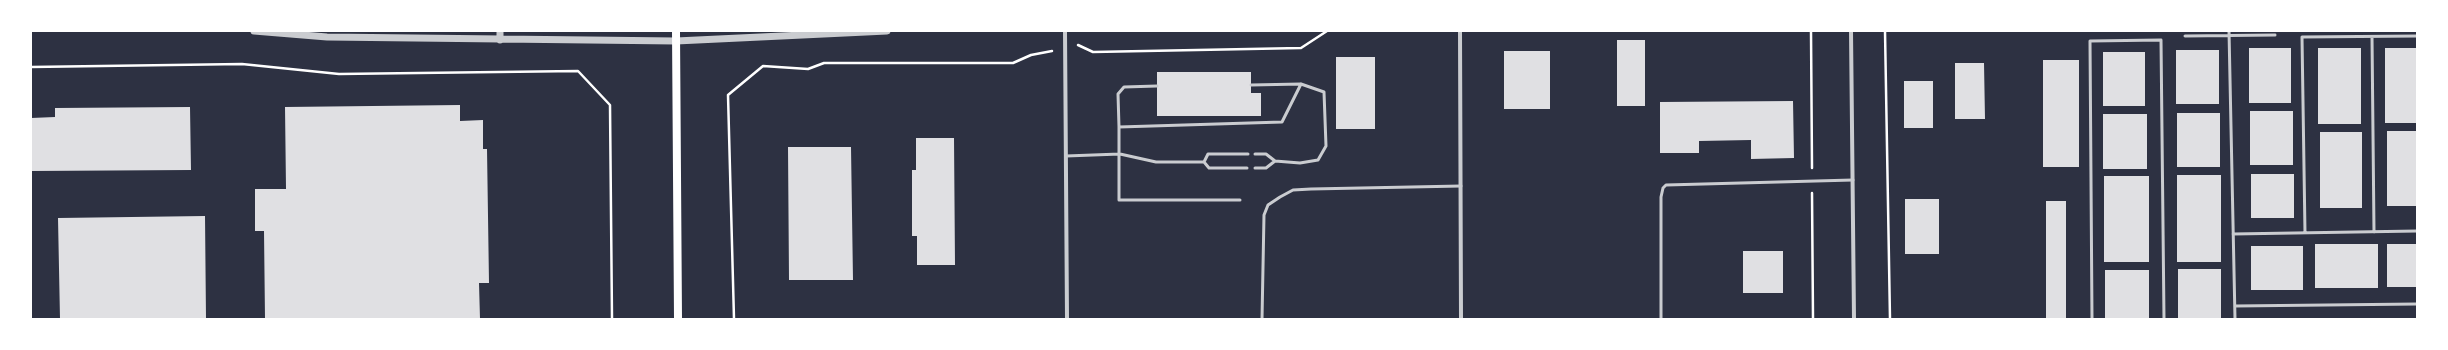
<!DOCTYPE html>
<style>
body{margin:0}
#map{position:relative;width:2448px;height:350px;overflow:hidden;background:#2d3142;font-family:"PT Sans",sans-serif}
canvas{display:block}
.frame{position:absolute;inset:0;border:32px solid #fff;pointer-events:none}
</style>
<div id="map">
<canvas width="2448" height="350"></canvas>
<div class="frame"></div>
</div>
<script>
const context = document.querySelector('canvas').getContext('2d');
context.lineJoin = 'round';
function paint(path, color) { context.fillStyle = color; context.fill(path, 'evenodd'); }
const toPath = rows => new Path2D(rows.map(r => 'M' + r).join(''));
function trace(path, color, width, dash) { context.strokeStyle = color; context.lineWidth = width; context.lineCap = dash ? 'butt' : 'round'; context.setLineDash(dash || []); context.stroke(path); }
const building = toPath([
 [1617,40,1645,40,1645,106,1617,106],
 [2249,48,2291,48,2291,103,2249,103],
 [2318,48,2361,48,2361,124,2318,124],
 [2385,48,2417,48,2417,123,2385,123],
 [2176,50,2219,50,2219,104,2176,104],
 [1504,51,1550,51,1550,109,1504,109],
 [2103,52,2145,52,2145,106,2103,106],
 [1336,57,1375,57,1375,129,1336,129],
 [2043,60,2079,60,2079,167,2043,167],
 [1955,63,1984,63,1985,119,1955,119],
 [1157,72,1251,72,1251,93,1261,93,1261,116,1157,116],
 [1904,81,1933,81,1933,128,1904,128],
 [1793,101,1794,158,1751,159,1751,140,1699,141,1699,153,1660,153,1660,102],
 [460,105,460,121,483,120,483,149,487,149,489,283,479,283,480,319,265,319,264,231,255,231,255,189,286,189,285,107],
 [190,107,191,170,31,171,31,118,55,117,55,108],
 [2250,111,2293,111,2293,165,2250,165],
 [2177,113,2220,113,2220,167,2177,167],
 [2103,114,2147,114,2147,169,2103,169],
 [2387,131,2417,131,2417,206,2387,206],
 [2320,132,2362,132,2362,208,2320,208],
 [916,138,954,138,955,265,917,265,917,236,912,236,912,170,916,170],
 [788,147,851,147,853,280,789,280],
 [2251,174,2294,174,2294,218,2251,218],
 [2177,175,2221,175,2221,262,2177,262],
 [2104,176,2149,176,2149,262,2104,262],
 [1905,199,1939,199,1939,254,1905,254],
 [2046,201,2066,201,2066,319,2046,319],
 [205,216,206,319,60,319,58,218],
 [2315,244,2378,244,2378,288,2315,288],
 [2387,244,2417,244,2417,287,2387,287],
 [2251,246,2303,246,2303,290,2251,290],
 [1743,251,1783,251,1783,293,1743,293],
 [2178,269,2221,269,2221,319,2178,319],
 [2105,270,2149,270,2149,319,2105,319]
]);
const path = toPath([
 [1811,31,1812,168],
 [1885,31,1890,319],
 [1078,45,1093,52,1301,48,1327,31],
 [31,67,242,64,339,74,578,71,610,105,612,319],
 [1812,193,1813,319],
 [734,319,728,95,763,66,808,69,824,63,1013,63,1031,55,1052,51]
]);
const service = toPath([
 [2229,31,2235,319],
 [2185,36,2275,35],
 [2372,37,2374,232],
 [1251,85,1301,84,1324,92,1326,146,1318,160,1300,163,1275,161,1266,154,1255,154],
 [1119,127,1118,94,1124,87,1157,86],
 [1066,156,1120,154,1156,162,1204,162,1208,154,1248,154],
 [1204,162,1209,168,1247,168],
 [1255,168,1266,168,1275,161],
 [1240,200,1119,200,1119,127,1282,122,1301,84],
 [2305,233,2302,37,2417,36],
 [2233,234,2417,231],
 [2235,306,2417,304],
 [1262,319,1264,215,1268,205,1280,197,1293,190,1311,189,1461,186],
 [1661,319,1661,197,1663,188,1666,185,1853,180],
 [2092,319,2090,41,2161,40,2164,319]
]);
const minor = toPath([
 [1065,31,1067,319],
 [1460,31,1461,319],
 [1851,31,1854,319]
]);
const tertiary = toPath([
 [254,31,327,37,676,41,887,31],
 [500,31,500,40]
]);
const secondary = toPath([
 [676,31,678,319]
]);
paint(building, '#e0e0e3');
trace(path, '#fff', 2.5);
trace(service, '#caccd0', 3);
trace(minor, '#caccd0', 4);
trace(tertiary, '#caccd0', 7);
trace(secondary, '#fff', 8);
</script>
